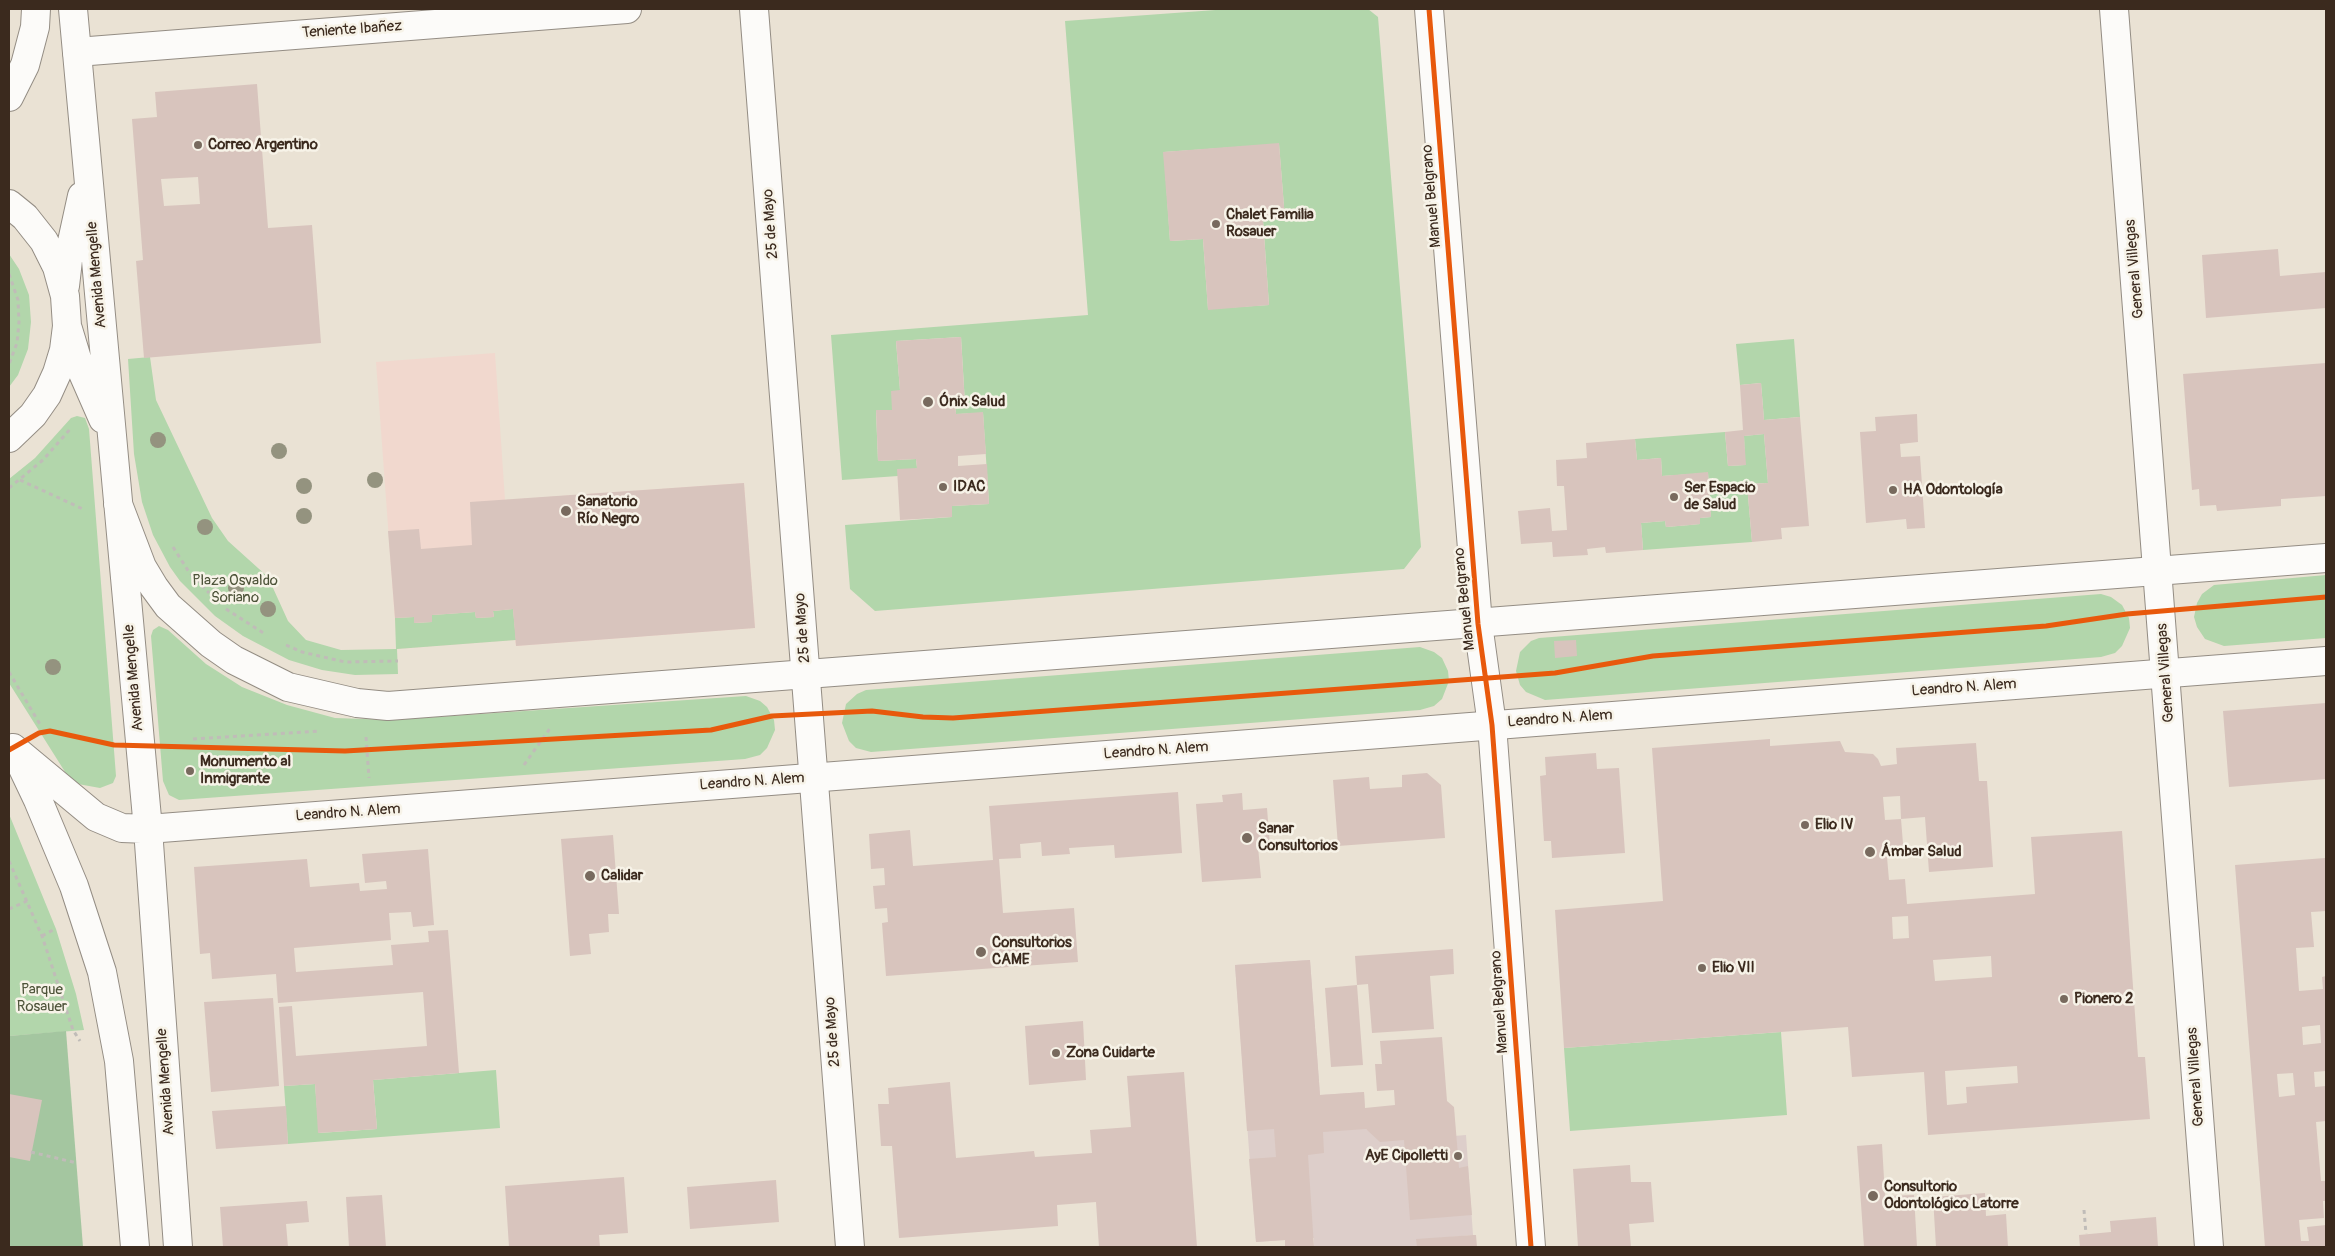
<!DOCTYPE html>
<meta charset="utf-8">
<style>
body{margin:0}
#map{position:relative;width:2335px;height:1256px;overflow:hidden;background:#eae2d4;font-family:Pangolin,sans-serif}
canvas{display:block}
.frame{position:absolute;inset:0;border:10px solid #3b2a1e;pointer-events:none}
</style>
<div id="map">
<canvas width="2335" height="1256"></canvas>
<div class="frame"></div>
</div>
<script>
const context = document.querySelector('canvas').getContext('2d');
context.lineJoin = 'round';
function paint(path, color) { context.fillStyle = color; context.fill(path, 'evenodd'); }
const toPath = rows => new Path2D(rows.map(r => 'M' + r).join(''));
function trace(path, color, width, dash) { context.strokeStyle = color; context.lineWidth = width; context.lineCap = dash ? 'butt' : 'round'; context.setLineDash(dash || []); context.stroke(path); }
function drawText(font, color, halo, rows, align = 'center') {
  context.font = font + ' Pangolin,sans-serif'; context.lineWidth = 5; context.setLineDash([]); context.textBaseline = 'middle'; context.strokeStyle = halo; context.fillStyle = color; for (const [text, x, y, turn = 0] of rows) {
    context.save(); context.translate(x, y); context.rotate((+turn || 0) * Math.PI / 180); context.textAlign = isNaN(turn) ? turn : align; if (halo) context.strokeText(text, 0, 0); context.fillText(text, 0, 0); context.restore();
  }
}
const built = toPath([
 [495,353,505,500,744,483,755,628,516,646,515,640,397,649,376,362]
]);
const industrial = toPath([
 [1310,960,1320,1095,1364,1092,1366,1129,1404,1140,1466,1135,1473,1235,1417,1240,1417,1247,1314,1247,1314,1238,1256,1242,1235,965]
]);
const green = toPath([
 [1229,9,1368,9,1378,17,1421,547,1404,569,875,611,850,589,845,525,952,517,952,506,989,504,983,413,956,414,955,405,965,404,961,337,896,341,900,390,892,410,876,411,878,461,916,459,917,468,898,476,842,480,831,335,1088,315,1065,21],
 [1279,144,1285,219,1263,220,1269,305,1208,309,1203,239,1170,241,1164,152],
 [9,254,19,269,29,295,31,322,28,349,18,375,9,387],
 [1794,339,1800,417,1764,420,1761,383,1740,385,1736,344],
 [150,357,156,400,212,518,228,541,268,577,288,621,306,640,341,650,396,649,395,618,414,617,415,623,432,622,432,615,475,612,476,618,494,617,493,611,513,609,516,640,397,649,398,674,355,675,322,670,289,660,243,636,215,616,180,581,170,567,153,535,142,502,134,454,128,359],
 [77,416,85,418,89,429,116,776,113,783,100,788,78,784,67,775,9,683,9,479,35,458,71,418],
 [1725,432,1728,466,1745,465,1744,436,1764,434,1768,483,1747,484,1752,542,1643,550,1641,523,1665,521,1666,527,1690,525,1700,524,1700,518,1711,517,1708,473,1662,476,1661,458,1637,460,1635,439],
 [2326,575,2326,638,2224,646,2205,639,2197,627,2194,617,2197,603,2202,594,2214,585],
 [2101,594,2111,597,2122,605,2129,618,2130,628,2122,646,2115,653,2101,657,1545,700,1526,692,1520,685,1516,671,1520,652,1531,641,1539,638],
 [159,626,168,630,206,664,242,687,287,705,335,718,392,720,746,696,760,701,767,707,774,720,775,730,767,748,760,755,745,759,179,800,169,795,163,781,151,636,153,630],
 [1420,647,1434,652,1442,658,1448,671,1449,681,1442,699,1434,706,1420,710,871,752,856,748,849,741,842,723,846,704,857,694,866,690],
 [9,814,56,929,76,994,84,1030,9,1036],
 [1781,1032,1787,1115,1570,1131,1564,1048],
 [496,1070,500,1128,288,1144,284,1086,315,1084,319,1133,377,1129,373,1080]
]);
const forest = toPath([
 [66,1031,83,1247,9,1247,9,1036]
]);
const building = toPath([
 [257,84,268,228,312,225,321,343,144,358,136,261,143,260,132,119,157,117,155,92],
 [198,177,200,204,164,206,161,179],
 [1279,143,1285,219,1263,220,1269,305,1208,310,1203,239,1170,241,1163,152],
 [2278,249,2280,276,2326,272,2326,308,2206,318,2202,255],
 [961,337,965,405,955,405,956,414,983,412,986,454,958,456,958,466,987,464,989,504,952,506,952,517,900,520,897,469,917,468,916,459,878,461,876,410,892,410,891,391,900,390,896,341],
 [2326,363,2326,496,2281,499,2281,506,2217,511,2216,505,2200,506,2199,489,2192,490,2183,374],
 [1761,383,1764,420,1800,417,1809,526,1781,528,1782,539,1752,542,1747,484,1768,483,1764,434,1744,436,1746,465,1728,466,1725,432,1743,430,1740,385],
 [1917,414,1918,442,1900,444,1901,457,1920,456,1925,528,1907,529,1906,519,1866,523,1860,432,1876,431,1875,417],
 [1635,439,1637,460,1661,458,1662,476,1708,472,1711,517,1700,518,1700,524,1690,525,1666,527,1665,521,1641,523,1643,550,1606,553,1605,547,1587,549,1588,555,1553,557,1552,542,1521,544,1518,511,1550,508,1552,531,1567,530,1564,486,1557,486,1556,460,1587,458,1586,443],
 [744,483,755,628,516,646,513,609,493,611,494,617,476,618,475,612,432,615,432,622,414,623,414,617,395,618,388,531,419,529,421,549,472,545,470,502],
 [1576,640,1577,656,1555,658,1554,641],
 [2326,703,2326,779,2229,787,2223,711],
 [1770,739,1770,746,1840,741,1845,752,1873,754,1878,759,1881,766,1897,764,1896,748,1976,743,1979,781,1987,781,1993,867,1929,872,1925,817,1901,819,1904,856,1887,857,1889,880,1905,879,1907,904,2035,894,2031,837,2122,831,2138,1057,2145,1057,2150,1119,1928,1135,1924,1072,1852,1077,1848,1027,1564,1048,1555,910,1663,901,1652,748],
 [1900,796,1901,819,1885,820,1883,797],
 [1908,916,1909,938,1893,939,1892,917],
 [1991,956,1992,977,1935,981,1933,960],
 [2017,1066,2018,1083,1966,1087,1967,1103,1947,1105,1945,1071],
 [1596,753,1597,769,1619,768,1625,853,1552,858,1551,841,1544,841,1540,776,1546,775,1545,757],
 [1427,773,1441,785,1445,838,1338,846,1333,780,1369,777,1370,789,1402,787,1402,775],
 [1178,792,1182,853,1115,858,1114,845,1069,848,1070,854,1042,856,1041,842,1020,844,1021,858,999,859,1003,913,1074,908,1078,962,886,976,882,923,888,922,887,908,875,909,873,886,885,885,884,868,871,869,869,834,910,830,913,866,993,860,989,806],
 [1242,793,1243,810,1267,808,1270,846,1258,847,1261,878,1202,882,1196,804,1223,802,1222,795],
 [613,835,619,914,608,914,609,932,589,934,591,954,570,956,561,839],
 [428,849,434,925,413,927,411,912,389,913,391,940,294,948,296,972,393,965,391,945,429,942,428,931,448,930,459,1073,373,1080,377,1129,318,1133,315,1084,284,1086,279,1007,292,1006,296,1056,427,1046,423,992,278,1003,276,974,212,979,210,953,200,954,194,867,307,859,310,887,359,883,360,891,387,889,386,881,365,883,362,854],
 [2325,858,2326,911,2311,912,2314,947,2296,948,2299,991,2323,989,2322,977,2326,976,2326,1071,2314,1072,2315,1087,2326,1086,2326,1121,2316,1122,2321,1181,2326,1181,2326,1201,2323,1201,2324,1218,2299,1220,2301,1241,2309,1241,2307,1227,2326,1225,2326,1247,2265,1247,2235,865],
 [2320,1025,2321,1043,2303,1045,2302,1027],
 [2293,1073,2295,1095,2279,1097,2277,1074],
 [1453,949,1454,974,1430,976,1434,1029,1372,1033,1368,984,1357,985,1355,956],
 [1310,960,1320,1095,1364,1092,1365,1108,1395,1105,1394,1090,1377,1091,1375,1064,1382,1064,1380,1041,1442,1037,1447,1101,1454,1107,1459,1168,1468,1166,1472,1215,1410,1220,1404,1140,1380,1142,1366,1129,1323,1132,1324,1153,1308,1155,1314,1247,1285,1247,1285,1240,1256,1242,1249,1159,1276,1157,1274,1129,1247,1131,1235,965],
 [1357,985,1363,1065,1331,1067,1325,988],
 [273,998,279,1086,211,1092,204,1002],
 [1083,1021,1086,1080,1029,1085,1025,1026],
 [1184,1072,1197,1247,1099,1247,1096,1202,1057,1205,1058,1226,899,1238,892,1146,881,1146,878,1104,889,1104,888,1088,950,1082,956,1158,1034,1151,1035,1157,1092,1153,1090,1130,1131,1127,1127,1076],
 [9,1094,42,1100,30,1161,9,1157],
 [286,1106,288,1144,216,1149,212,1111],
 [1882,1144,1885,1196,1914,1195,1917,1247,1864,1247,1857,1146],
 [1630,1165,1631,1182,1651,1182,1654,1222,1629,1224,1631,1247,1578,1247,1573,1169],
 [624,1177,628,1233,599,1235,600,1247,509,1247,505,1186],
 [776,1180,779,1222,690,1229,687,1187],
 [1985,1193,1986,1216,2006,1214,2008,1247,1936,1247,1933,1197],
 [382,1195,386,1247,349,1247,346,1197],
 [307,1201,309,1222,286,1224,288,1247,223,1247,220,1207],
 [2156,1217,2158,1247,2080,1247,2079,1235,2111,1232,2110,1221],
 [1473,1235,1476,1235,1477,1247,1417,1247,1416,1239]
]);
const path = toPath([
 [9,274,18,300,19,322,17,343,9,364],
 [20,480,85,510],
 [9,488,43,460,71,428],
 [173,547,189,572,209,593],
 [226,609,265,634],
 [286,645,302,652,345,662,398,661],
 [9,672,41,726],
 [366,737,369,778],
 [193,739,319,731],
 [524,765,551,727],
 [9,861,42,936,73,1030,80,1041],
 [9,909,27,901],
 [42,936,53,930],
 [31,1152,77,1163],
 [2084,1210,2086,1234]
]);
const minor = toPath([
 [754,9,850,1247],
 [1429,9,1478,624,1492,725,1531,1247],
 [2114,9,2209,1247],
 [77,52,627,9]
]);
const major = toPath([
 [73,9,148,829,178,1247],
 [9,97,25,65,35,27,36,9],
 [9,204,25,217,44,241,57,267,65,296,67,326,64,350,57,373,47,395,33,415,9,438],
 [65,286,68,260,82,196],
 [68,329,78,362,103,419],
 [118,504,142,567,154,587,168,606,211,644,234,660,288,687,357,703,388,706,2326,558],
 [13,748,96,817,122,828,148,829,2326,661],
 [18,758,38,800,74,886,102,972,119,1061,135,1247]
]);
const cycleway = toPath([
 [1429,9,1478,624,1492,725,1531,1247],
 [9,750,39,733,50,731,114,745,345,751,711,730,772,716,872,711,923,717,953,718,1555,673,1653,656,2046,626,2127,614,2326,597]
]);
const trees = [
 [158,440],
 [279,451],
 [375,480],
 [304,486],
 [304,516],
 [205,527],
 [236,588],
 [268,609],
 [53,667]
];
const markers = [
 [198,145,5,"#786a5e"],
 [1216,224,5,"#786a5e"],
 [928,402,6,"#786a5e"],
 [943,487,5,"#786a5e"],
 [1893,490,5,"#786a5e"],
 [1674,497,5,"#786a5e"],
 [566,511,6,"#786a5e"],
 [190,771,5,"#786a5e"],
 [1805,825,5,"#786a5e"],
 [1247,838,6,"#786a5e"],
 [1870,852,6,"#786a5e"],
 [590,876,6,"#786a5e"],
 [981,952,6,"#786a5e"],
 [1702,968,5,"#786a5e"],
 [2064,999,5,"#786a5e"],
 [1056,1053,5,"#786a5e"],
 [1458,1156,5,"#786a5e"],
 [1873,1196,6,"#786a5e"]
];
const streetNames = [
 ["Teniente Ibañez",352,30,-4],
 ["Manuel Belgrano",1432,196,-95],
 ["25 de Mayo",771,224,-94],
 ["General Villegas",2135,269,-95],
 ["Avenida Mengelle",97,275,-95],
 ["Manuel Belgrano",1465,599,-96],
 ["25 de Mayo",803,628,-94],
 ["General Villegas",2166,673,-94],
 ["Avenida Mengelle",134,678,-95],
 ["Leandro N. Alem",1964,688,-4],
 ["Leandro N. Alem",1560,719,-4],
 ["Leandro N. Alem",1156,751,-4],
 ["Leandro N. Alem",752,782,-4],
 ["Leandro N. Alem",348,813,-4],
 ["Manuel Belgrano",1500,1002,-94],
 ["25 de Mayo",833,1032,-94],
 ["General Villegas",2196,1077,-94],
 ["Avenida Mengelle",166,1082,-94]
];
const poiNames = [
 ["Correo Argentino",208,145],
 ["Chalet Familia",1226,215],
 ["Rosauer",1226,232],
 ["Ónix Salud",939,402],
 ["IDAC",953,487],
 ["Ser Espacio",1684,488],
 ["de Salud",1684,505],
 ["HA Odontología",1903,490],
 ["Sanatorio",577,502],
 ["Río Negro",577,519],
 ["Monumento al",200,762],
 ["Inmigrante",200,779],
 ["Elio IV",1815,825],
 ["Sanar",1258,829],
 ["Consultorios",1258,846],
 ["Ámbar Salud",1881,852],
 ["Calidar",601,876],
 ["Consultorios",992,943],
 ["CAME",992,960],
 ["Elio VII",1712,968],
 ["Pionero 2",2074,999],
 ["Zona Cuidarte",1066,1053],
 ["AyE Cipolletti",1448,1156,"right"],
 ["Consultorio",1884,1187],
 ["Odontológico Latorre",1884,1204]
];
const parkNames = [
 ["Plaza Osvaldo",235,581],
 ["Soriano",235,598],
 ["Parque",42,990],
 ["Rosauer",42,1007]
];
paint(built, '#f1d8ce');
paint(industrial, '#ddceca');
paint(green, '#b2d6ab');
paint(forest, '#a4c6a0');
paint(building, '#d8c4bd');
trace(minor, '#948d84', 30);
trace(major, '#948d84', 30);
trace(path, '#c0bcb8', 3, [4, 4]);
trace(minor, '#fcfbf9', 28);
trace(major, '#fcfbf9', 28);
trace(cycleway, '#e8590c', 5);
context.fillStyle = '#94937f';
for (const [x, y] of trees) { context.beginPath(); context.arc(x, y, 8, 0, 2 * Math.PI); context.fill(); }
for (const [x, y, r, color] of markers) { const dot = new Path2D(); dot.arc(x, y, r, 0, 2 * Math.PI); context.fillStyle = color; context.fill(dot); trace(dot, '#f7f3e8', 2); }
drawText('15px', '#3b2a1e', '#f7f3e8', streetNames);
drawText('bold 15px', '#3b2a1e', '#f7f3e8', poiNames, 'left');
drawText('15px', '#4d5339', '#f7f3e8', parkNames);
</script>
